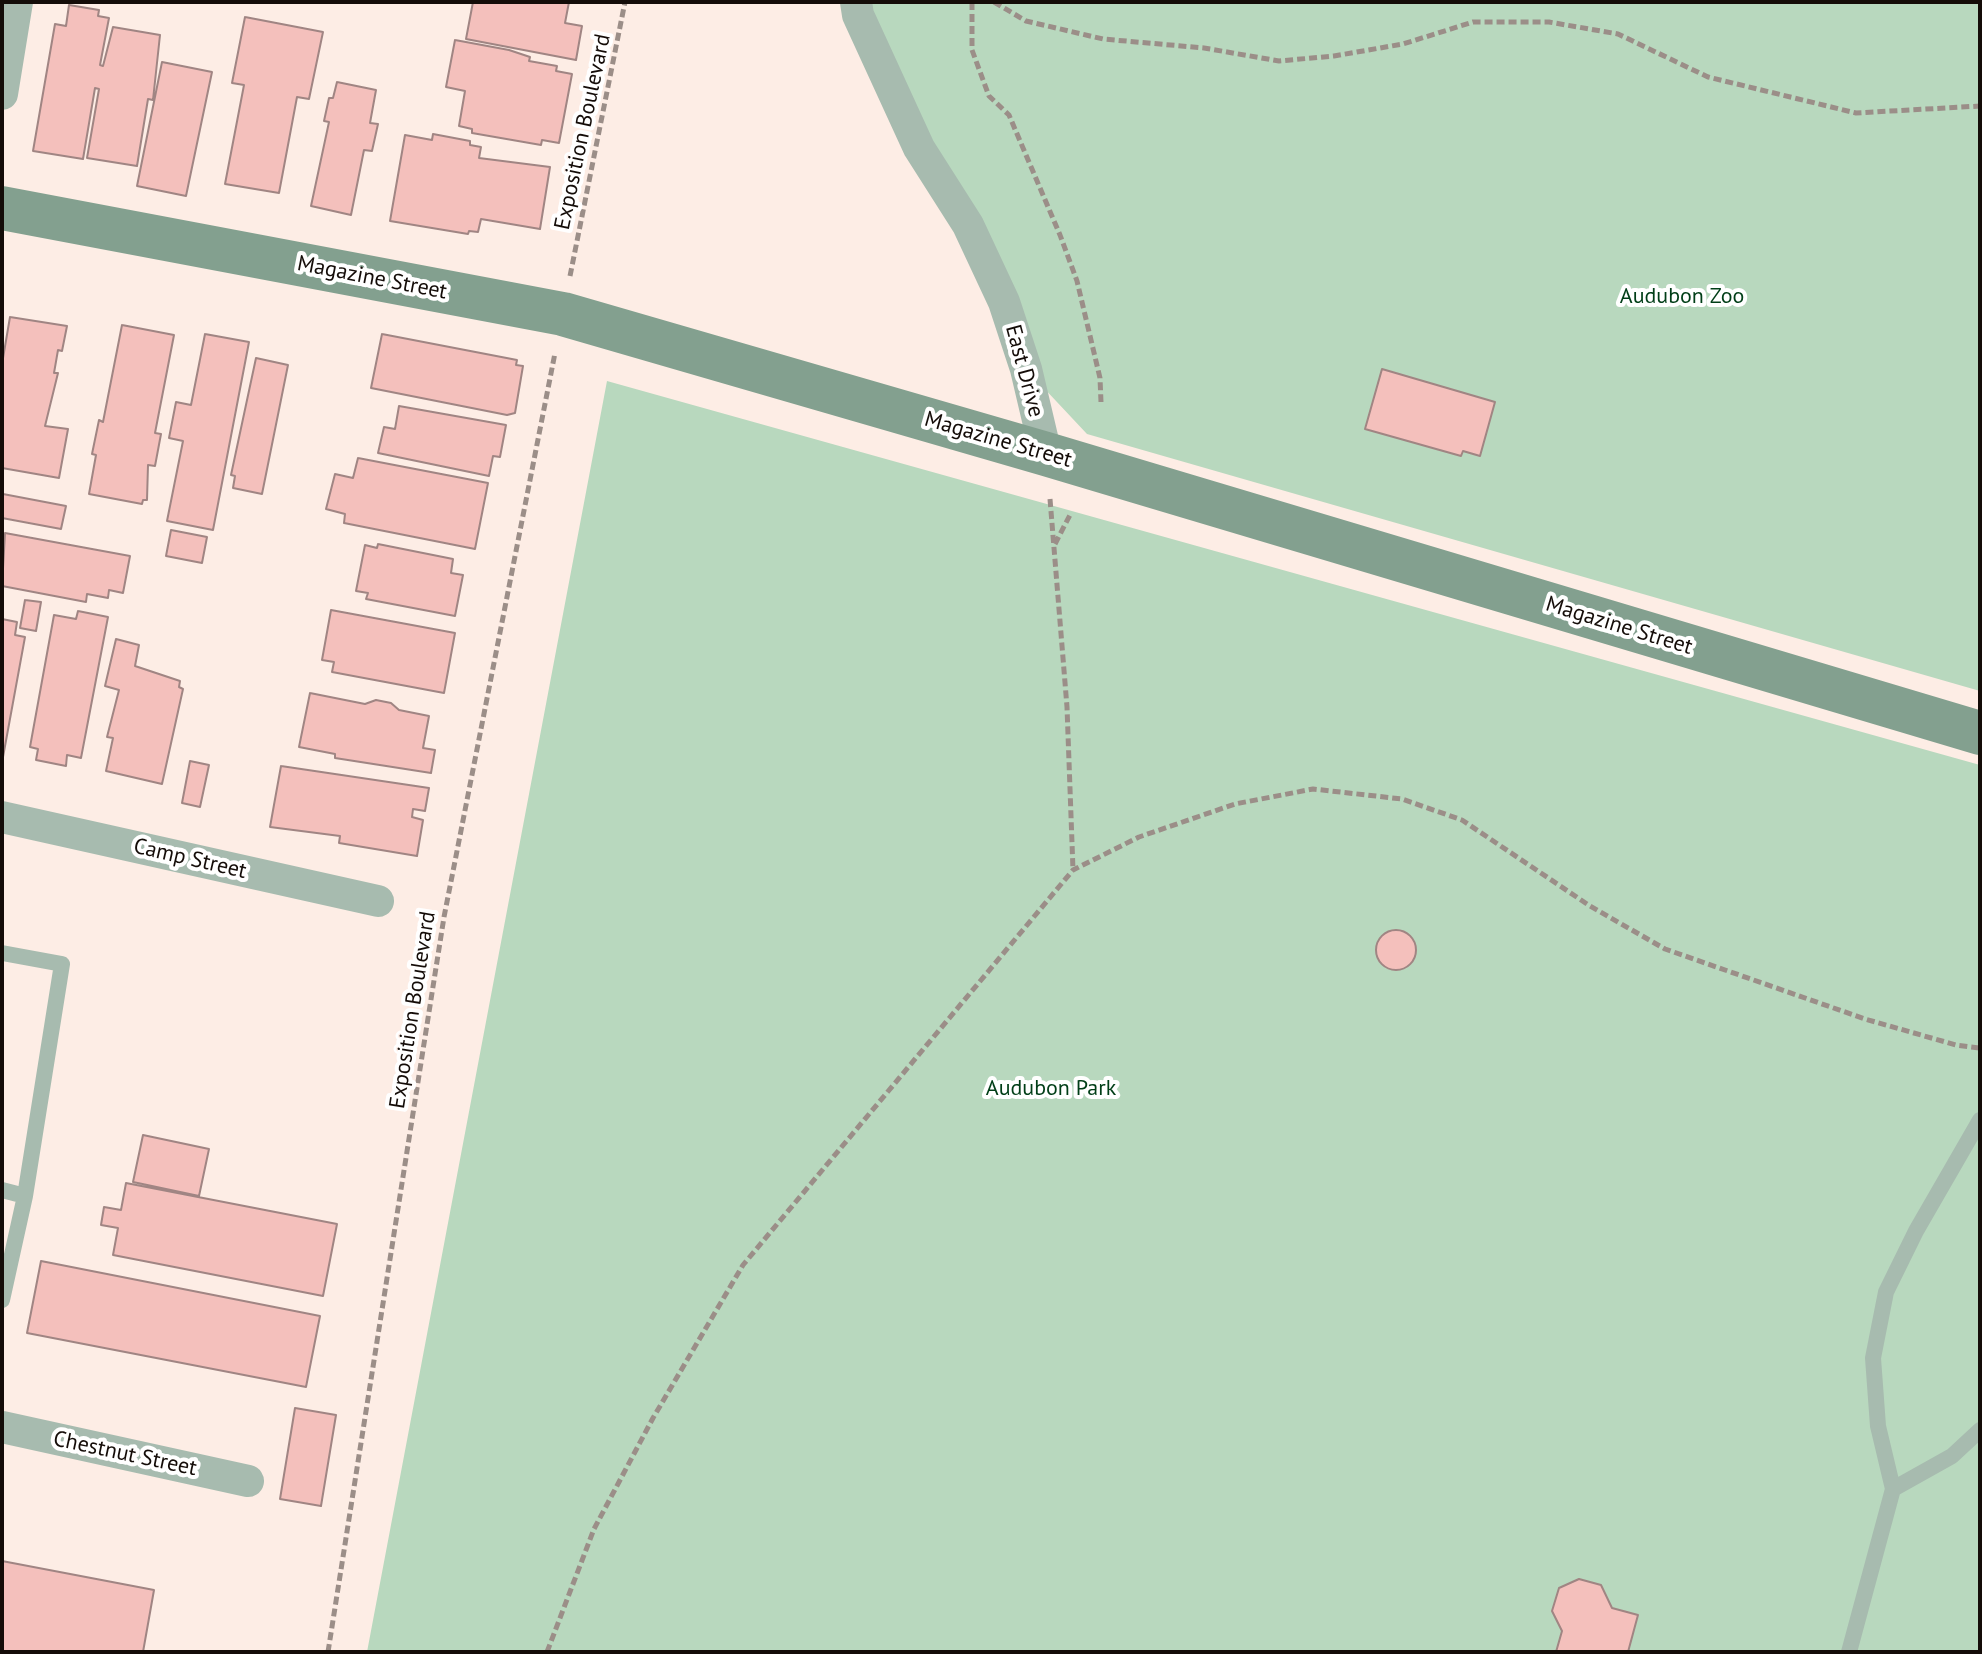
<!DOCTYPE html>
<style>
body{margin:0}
#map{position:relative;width:1982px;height:1654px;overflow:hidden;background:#fdede5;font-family:"PT Sans",sans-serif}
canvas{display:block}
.frame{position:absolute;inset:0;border:4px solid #140c08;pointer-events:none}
</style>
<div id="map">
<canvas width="1982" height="1654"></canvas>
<div class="frame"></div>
</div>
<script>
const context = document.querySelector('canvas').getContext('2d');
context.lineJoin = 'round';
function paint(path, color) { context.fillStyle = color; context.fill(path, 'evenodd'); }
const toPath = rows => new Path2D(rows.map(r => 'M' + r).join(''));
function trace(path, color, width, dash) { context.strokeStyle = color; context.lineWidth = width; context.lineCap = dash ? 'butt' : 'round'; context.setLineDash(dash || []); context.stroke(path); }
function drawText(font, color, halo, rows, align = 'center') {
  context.font = font + ' "PT Sans",sans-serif'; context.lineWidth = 8; context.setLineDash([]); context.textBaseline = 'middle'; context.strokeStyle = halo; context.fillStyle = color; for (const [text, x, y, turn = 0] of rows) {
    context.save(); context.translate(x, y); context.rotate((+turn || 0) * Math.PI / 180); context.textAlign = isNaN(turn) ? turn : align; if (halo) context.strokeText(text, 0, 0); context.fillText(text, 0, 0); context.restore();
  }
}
const green = toPath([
 [856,2,1980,2,1980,691,1087,434,1026,369],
 [607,381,1980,765,1980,1652,367,1652]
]);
const building = toPath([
 [473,2,569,2,565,23,582,26,576,60,466,39,473,2],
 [69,5,99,10,98,16,109,18,100,65,103,66,113,27,160,35,153,100,148,99,137,166,87,158,99,89,95,88,83,159,33,151,55,24,66,26,69,5],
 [245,17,323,32,309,99,297,97,279,193,225,184,244,85,232,83,245,17],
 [455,40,509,50,530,57,529,61,557,66,556,71,572,74,559,143,542,140,541,145,472,133,472,129,459,126,465,91,446,87,455,40],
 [162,62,212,72,186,196,137,186,162,62],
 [337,82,376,90,370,123,378,124,372,151,364,150,351,215,311,206,329,122,324,121,329,98,333,98,337,82],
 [433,134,470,141,470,145,481,147,479,158,550,167,540,229,481,219,478,232,469,231,468,234,390,221,405,135,432,140,433,134],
 [10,317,67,326,62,351,58,350,54,373,58,373,45,426,68,429,59,478,2,468,2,364,10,317],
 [122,325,174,335,155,433,161,434,155,466,148,465,147,500,143,500,142,504,89,494,96,455,92,454,99,420,103,422,122,325],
 [205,334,249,342,213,530,167,521,183,441,169,438,176,402,191,405,205,334],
 [382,334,517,360,516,365,523,366,515,413,507,415,371,388,382,334],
 [256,358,288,365,262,494,233,488,235,476,231,475,256,358],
 [1382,369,1495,402,1480,456,1463,451,1461,456,1365,429,1382,369],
 [399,406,506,425,500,457,493,456,489,476,378,453,384,427,395,429,399,406],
 [358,458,488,483,475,549,344,523,345,514,326,509,335,474,353,478,358,458],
 [3,494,66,506,61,529,2,518,3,494],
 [171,530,207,537,202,563,166,556,171,530],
 [5,533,130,556,123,593,109,590,108,598,87,594,86,602,2,586,5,533],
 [378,544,453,559,451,573,463,575,455,616,366,599,368,593,356,591,365,545,377,548,378,544],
 [25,600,41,602,36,631,20,628,25,600],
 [331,610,455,633,444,693,332,672,334,662,322,660,331,610],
 [78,611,108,617,81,758,67,755,66,766,36,760,38,749,30,747,54,615,76,619,78,611],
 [2,619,17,622,15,635,25,637,3,757,2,619],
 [116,639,139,645,135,666,180,681,179,687,183,689,162,784,106,771,113,738,107,737,119,690,105,686,116,639],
 [310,693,365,704,376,700,391,703,399,710,429,716,423,748,435,750,431,773,335,758,335,754,299,747,310,693],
 [190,761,209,765,200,807,182,803,190,761],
 [281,766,429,788,425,811,413,809,412,817,423,820,417,856,339,843,340,836,270,827,281,766],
 '1376 950a20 20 0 1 1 40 0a20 20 0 1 1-40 0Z',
 [143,1135,209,1149,199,1196,133,1182,143,1135],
 [126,1183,337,1224,323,1296,113,1255,118,1228,101,1225,104,1207,121,1210,126,1183],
 [41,1261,320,1316,306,1387,27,1333,41,1261],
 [295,1408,336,1415,321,1506,280,1499,295,1408],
 [2,1561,154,1590,143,1652,2,1652,2,1561],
 [1579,1579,1601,1585,1612,1608,1638,1615,1628,1652,1556,1652,1562,1631,1552,1611,1559,1588,1579,1579]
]);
const path = toPath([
 [972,2,972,50,989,96,1009,115,1060,235,1077,281,1100,378,1101,402],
 [994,2,1026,21,1103,39,1204,48,1279,61,1334,56,1403,44,1473,22,1549,22,1618,34,1708,77,1856,113,1980,106],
 [570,276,625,2],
 [1050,499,1067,707,1073,870],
 [1055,544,1071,513],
 [328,1652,444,917,555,353],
 [547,1652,594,1529,653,1418,743,1265,1073,870,1139,837,1235,804,1313,789,1402,799,1462,820,1590,906,1665,949,1865,1019,1956,1045,1980,1048]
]);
const lane = toPath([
 [2,953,62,964,25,1196],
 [2,1190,25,1196,2,1300],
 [1893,1489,1952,1456,1980,1430],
 [1849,1652,1893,1489,1878,1426,1873,1358,1886,1292,1916,1231,1980,1120]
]);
const street = toPath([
 [856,2,858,15,919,148,968,225,1004,302,1026,369,1046,454],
 [2,94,17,2],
 [2,817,378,901],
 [2,1427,248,1481]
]);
const secondary = toPath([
 [2,208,563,314,1046,454,1980,733]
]);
const streetNames = [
 ["Exposition Boulevard",583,132,-78],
 ["Magazine Street",372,278,11],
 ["East Drive",1024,371,75],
 ["Magazine Street",998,440,16],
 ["Magazine Street",1619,626,17],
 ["Camp Street",190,859,13],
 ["Exposition Boulevard",413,1010,-81],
 ["Chestnut Street",125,1454,12]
];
const parkNames = [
 ["Audubon Zoo",1682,297],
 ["Audubon Park",1051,1089]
];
paint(green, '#b8d8be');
paint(building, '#f4c0bc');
trace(building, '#a08583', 2);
trace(path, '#9b8e88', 5, [8, 4]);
trace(lane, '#a7bbaf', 16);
trace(street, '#a7bbaf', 32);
trace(secondary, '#83a08f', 44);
drawText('22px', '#140c08', '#fff', streetNames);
drawText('22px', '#003e17', '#fff', parkNames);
</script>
